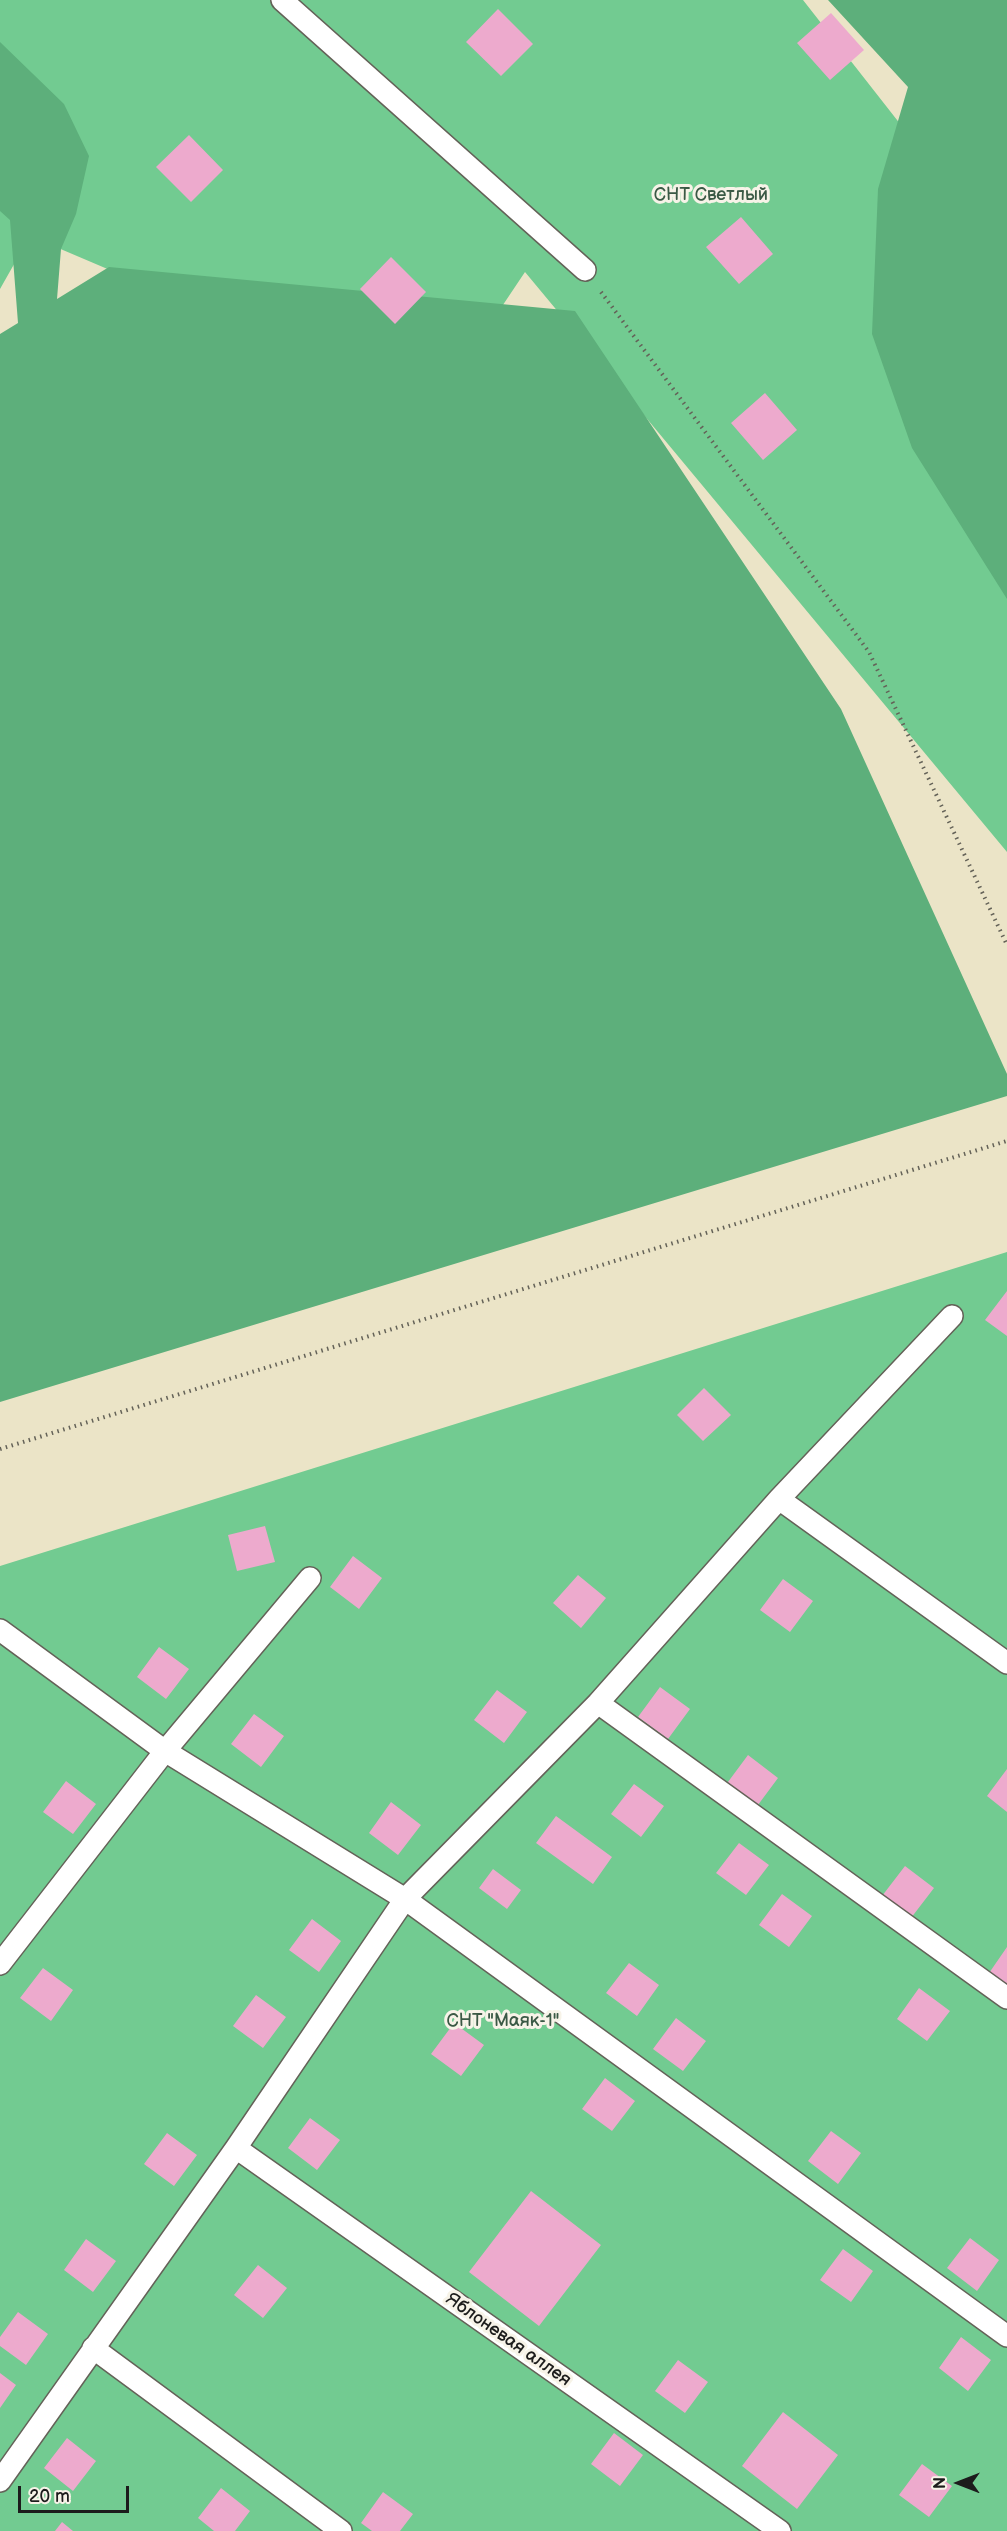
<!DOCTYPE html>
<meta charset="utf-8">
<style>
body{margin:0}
#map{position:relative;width:1007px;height:2531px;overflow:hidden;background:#ebe4c7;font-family:"Balsamiq Sans",sans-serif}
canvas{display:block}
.north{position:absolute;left:929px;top:2453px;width:60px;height:60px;-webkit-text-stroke:4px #f7f3e8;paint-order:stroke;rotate:270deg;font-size:16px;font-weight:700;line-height:24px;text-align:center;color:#1c1c1c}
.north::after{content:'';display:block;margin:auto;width:21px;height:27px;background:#1c1c1c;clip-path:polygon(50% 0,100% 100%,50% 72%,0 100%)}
.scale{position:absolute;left:18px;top:2486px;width:111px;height:27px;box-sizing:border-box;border:3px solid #1c1c1c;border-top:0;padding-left:8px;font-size:18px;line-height:21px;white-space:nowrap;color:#1c1c1c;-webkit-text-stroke:4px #f7f3e8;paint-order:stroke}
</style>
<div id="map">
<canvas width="1007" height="2531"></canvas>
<div class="north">N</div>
<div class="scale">20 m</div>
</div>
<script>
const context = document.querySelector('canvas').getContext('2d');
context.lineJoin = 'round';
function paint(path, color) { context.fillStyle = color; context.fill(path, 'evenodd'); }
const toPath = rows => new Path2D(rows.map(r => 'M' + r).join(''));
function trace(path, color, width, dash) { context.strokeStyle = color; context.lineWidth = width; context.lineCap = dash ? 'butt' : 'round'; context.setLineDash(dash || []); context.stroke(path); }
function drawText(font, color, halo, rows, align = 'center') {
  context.font = font + ' "Balsamiq Sans",sans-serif'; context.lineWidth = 6; context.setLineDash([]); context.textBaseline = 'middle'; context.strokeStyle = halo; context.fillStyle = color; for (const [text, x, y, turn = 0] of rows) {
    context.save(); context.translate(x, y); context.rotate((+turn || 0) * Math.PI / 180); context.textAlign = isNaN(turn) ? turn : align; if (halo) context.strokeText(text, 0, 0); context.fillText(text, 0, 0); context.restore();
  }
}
const green = toPath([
 [0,0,803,0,937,171,1007,476,1007,852,525,272,434,408,30,236,0,289],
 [1007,1252,1007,2531,0,2531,0,1566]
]);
const forest = toPath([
 [828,0,1007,0,1007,599,912,448,872,334,878,189,908,87],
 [0,42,64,104,89,156,76,214,61,249,57,299,109,267,575,311,841,709,1007,1074,1007,1096,0,1402,0,334,18,323,10,220,0,211]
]);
const building = toPath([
 [498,9,533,44,501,76,466,42],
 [831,13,864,50,830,80,797,43],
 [189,135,223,170,191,202,156,167],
 [741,217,773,254,739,284,706,247],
 [391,257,426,292,395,324,360,289],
 [765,393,797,430,763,460,731,423],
 [1007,1291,1007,1336,985,1320],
 [704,1388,731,1415,703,1441,677,1415],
 [265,1526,275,1562,237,1571,228,1535],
 [353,1556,382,1578,359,1609,330,1587],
 [578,1575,606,1598,581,1628,553,1603],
 [783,1579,813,1601,790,1632,760,1610],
 [159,1647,189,1669,166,1699,137,1677],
 [660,1687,690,1709,668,1739,638,1717],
 [497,1690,527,1712,504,1743,474,1720],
 [254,1714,284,1736,261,1767,231,1744],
 [748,1755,778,1778,755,1809,725,1786],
 [1007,1769,1007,1812,987,1796],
 [66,1781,96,1804,73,1834,43,1812],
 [634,1784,664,1806,641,1837,611,1814],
 [391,1802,421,1825,398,1855,369,1833],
 [556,1816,612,1857,593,1884,536,1843],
 [739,1843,769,1865,746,1895,716,1873],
 [905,1866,934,1888,911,1918,882,1896],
 [493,1869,521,1890,507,1909,479,1888],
 [782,1894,812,1916,789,1947,759,1925],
 [312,1919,341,1941,319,1972,289,1950],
 [1007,1947,1007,1990,987,1976],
 [629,1963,659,1985,637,2016,606,1993],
 [43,1968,73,1990,51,2021,20,1998],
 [919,1988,950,2011,927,2041,897,2019],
 [256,1995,286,2017,263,2048,233,2026],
 [676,2018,706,2041,683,2071,653,2049],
 [454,2023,484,2045,461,2076,431,2054],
 [605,2078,635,2101,612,2131,582,2109],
 [310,2118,340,2140,317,2170,288,2148],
 [831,2131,861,2153,838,2184,808,2161],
 [167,2133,197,2155,174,2186,144,2164],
 [531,2191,601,2245,539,2326,469,2272],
 [970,2238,999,2260,977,2291,947,2268],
 [86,2239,116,2261,93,2292,64,2270],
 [843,2249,873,2271,851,2302,820,2280],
 [258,2265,287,2288,263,2318,234,2295],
 [18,2312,48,2334,26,2365,0,2346,0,2337],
 [961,2337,991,2360,968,2391,939,2368],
 [678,2360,708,2382,685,2413,655,2391],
 [0,2373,16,2385,0,2408],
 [783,2412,838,2455,797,2509,742,2466],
 [614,2433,643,2455,620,2486,591,2464],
 [67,2438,96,2461,73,2491,44,2468],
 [922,2464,952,2486,929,2517,899,2495],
 [221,2488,250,2511,235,2531,214,2531,198,2518],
 [383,2492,413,2514,400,2531,372,2531,361,2523],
 [62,2522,73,2531,55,2531]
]);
const path = toPath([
 [601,292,869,652,1007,945],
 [0,1449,1007,1141]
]);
const lane = toPath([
 [282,0,585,270],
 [779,1499,1007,1663],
 [0,1630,165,1751,405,1899,1007,2336],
 [598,1703,1007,1998],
 [0,1964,165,1751,310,1578],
 [236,2148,780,2531],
 [93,2348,341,2531],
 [0,2481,236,2148,405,1899,598,1703,779,1499,952,1316]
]);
const parkNames = [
 ["СНТ Светлый",711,195],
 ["СНТ \"Маяк-1\"",503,2021]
];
const streetNames = [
 ["Яблоневая аллея",508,2340,35]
];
paint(green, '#72cb91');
paint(forest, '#5daf7b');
paint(building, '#edaacd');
trace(lane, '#646258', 24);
trace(path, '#646258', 4, [1.5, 4.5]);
trace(lane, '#fff', 21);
drawText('18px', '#3a5945', '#f7f3e8', parkNames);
drawText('18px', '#1c1c1c', '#f7f3e8', streetNames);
</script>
